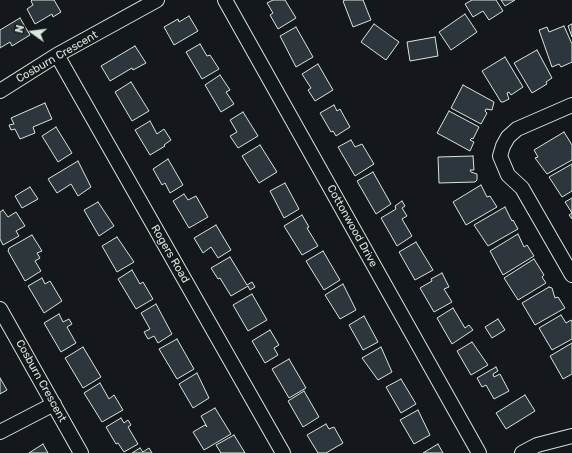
<!DOCTYPE html>
<style>
body{margin:0}
#map{position:relative;width:572px;height:453px;overflow:hidden;background:#14181c;font-family:Rubik,sans-serif}
canvas{display:block}
.north{position:absolute;left:12px;top:12px;width:40px;height:40px;-webkit-text-stroke:3px #14181c;paint-order:stroke;rotate:284deg;font-size:11px;font-weight:700;line-height:16px;text-align:center;color:#d8e6dc}
.north::after{content:'';display:block;margin:auto;width:14px;height:18px;background:#d8e6dc;clip-path:polygon(50% 0,100% 100%,50% 72%,0 100%)}
</style>
<div id="map">
<canvas width="572" height="453"></canvas>
<div class="north">N</div>
</div>
<script>
const context = document.querySelector('canvas').getContext('2d');
context.lineJoin = 'round';
function paint(path, color) { context.fillStyle = color; context.fill(path, 'evenodd'); }
const toPath = rows => new Path2D(rows.map(r => 'M' + r).join(''));
function trace(path, color, width, dash) { context.strokeStyle = color; context.lineWidth = width; context.lineCap = dash ? 'butt' : 'round'; context.setLineDash(dash || []); context.stroke(path); }
function drawText(font, color, halo, rows, align = 'center') {
  context.font = font + ' Rubik,sans-serif'; context.lineWidth = 3; context.setLineDash([]); context.textBaseline = 'middle'; context.strokeStyle = halo; context.fillStyle = color; for (const [text, x, y, turn = 0] of rows) {
    context.save(); context.translate(x, y); context.rotate((+turn || 0) * Math.PI / 180); context.textAlign = isNaN(turn) ? turn : align; if (halo) context.strokeText(text, 0, 0); context.fillText(text, 0, 0); context.restore();
  }
}
const building = toPath([
 [32,0,54,0,61,12,53,17,52,14,35,24,27,9,33,5,31,1,32,0],
 [273,0,285,0,296,18,278,29,270,15,273,13,267,3,273,0],
 [345,0,363,0,371,20,353,27,343,1,345,0],
 [472,0,496,0,503,11,489,20,483,11,473,17,465,4,472,0],
 [501,0,515,0,505,6,501,0],
 [465,14,477,32,451,50,439,32,465,14],
 [189,16,198,31,174,45,164,27,178,19,179,22,189,16],
 [20,18,30,35,12,46,10,42,0,48,0,30,20,18],
 [374,24,399,42,386,60,361,42,374,24],
 [572,24,572,37,568,26,572,24],
 [564,26,572,44,572,62,561,67,559,64,552,67,539,30,547,27,549,32,564,26],
 [296,27,313,57,296,67,280,36,296,27],
 [435,37,438,56,410,61,407,42,435,37],
 [200,44,207,56,210,55,219,69,202,79,186,52,200,44],
 [135,46,146,63,133,70,132,68,110,81,101,66,135,46],
 [537,50,552,78,546,82,547,84,532,93,514,63,537,50],
 [505,57,523,87,511,95,509,92,507,93,509,99,503,102,501,102,482,71,505,57],
 [318,64,333,90,315,101,308,90,311,88,302,74,318,64],
 [220,75,230,90,226,92,234,104,221,112,205,85,220,75],
 [131,82,149,111,132,121,115,92,131,82],
 [463,85,494,102,492,110,486,109,485,111,487,113,481,124,451,108,463,85],
 [45,103,52,119,33,127,35,133,20,139,15,129,11,130,9,125,14,124,11,118,45,103],
 [334,105,337,111,340,109,350,127,336,136,333,131,331,132,320,113,334,105],
 [449,111,479,127,473,139,472,138,470,140,474,142,470,151,437,133,449,111],
 [243,112,258,136,238,148,230,136,237,132,230,120,243,112],
 [150,121,157,134,164,129,171,140,164,145,165,146,150,155,135,130,150,121],
 [56,127,72,153,58,162,42,136,56,127],
 [564,132,572,145,572,160,547,174,535,158,538,157,534,150,564,132],
 [351,140,355,147,362,144,374,164,355,176,338,147,351,140],
 [260,145,277,172,259,183,242,156,260,145],
 [473,156,474,170,470,170,471,172,477,174,477,180,475,182,439,183,438,157,473,156],
 [168,159,183,185,170,193,165,183,162,185,153,169,168,159],
 [78,161,91,187,78,196,71,184,57,193,48,179,78,161],
 [572,164,572,191,562,197,549,177,572,164],
 [373,172,391,204,376,214,357,181,373,172],
 [285,183,299,209,284,218,270,191,285,183],
 [481,185,487,197,490,196,497,207,466,225,453,202,481,185],
 [30,187,38,199,22,208,15,196,30,187],
 [184,194,188,200,196,196,208,217,189,228,173,201,184,194],
 [572,198,572,219,569,215,572,213,565,202,572,198],
 [402,201,405,206,402,208,407,216,402,219,412,236,397,246,381,218,396,209,395,206,402,201],
 [98,202,114,226,99,236,84,210,98,202],
 [505,207,512,221,513,220,518,229,488,246,474,225,505,207],
 [3,210,8,217,16,212,25,226,16,231,19,236,3,245,0,239,0,212,3,210],
 [302,215,309,227,307,228,318,246,302,255,284,226,302,215],
 [216,225,231,250,218,258,211,247,203,253,194,238,216,225],
 [518,234,524,247,527,245,534,256,503,275,490,251,518,234],
 [32,235,42,251,37,253,40,258,35,261,41,271,25,281,8,251,9,248,32,235],
 [117,237,134,262,117,272,102,246,117,237],
 [416,242,433,270,415,280,399,252,416,242],
 [323,251,340,280,324,290,306,261,323,251],
 [230,257,247,285,252,282,255,287,250,290,248,286,231,296,220,278,218,279,211,268,230,257],
 [534,259,544,275,542,277,546,283,518,300,504,278,534,259],
 [132,270,140,284,143,282,153,299,136,309,118,279,132,270],
 [442,273,449,287,444,289,452,302,434,312,420,288,432,281,431,279,442,273],
 [42,278,45,284,50,281,62,301,44,313,28,286,42,278],
 [343,284,356,310,340,319,325,295,343,284],
 [549,287,552,288,555,298,558,297,565,308,535,325,522,303,549,287],
 [252,294,267,320,248,331,233,305,252,294],
 [156,304,172,334,158,343,154,336,148,339,144,332,150,329,141,313,156,304],
 [453,308,465,328,469,325,473,330,452,344,437,318,453,308],
 [59,314,63,322,69,319,72,324,67,327,76,343,61,352,44,323,59,314],
 [561,315,566,323,571,320,572,322,572,339,552,350,539,328,561,315],
 [364,316,378,342,363,350,349,325,364,316],
 [498,319,505,330,492,338,485,327,498,319],
 [270,330,279,345,274,348,278,355,265,363,252,341,270,330],
 [177,339,194,369,177,379,159,349,177,339],
 [472,342,488,365,471,375,457,351,472,342],
 [572,343,572,374,563,379,550,356,572,343],
 [83,347,101,377,83,388,65,358,83,347],
 [381,347,392,372,378,380,362,358,381,347],
 [289,359,306,388,289,398,272,369,289,359],
 [496,367,498,371,493,374,494,377,500,374,509,391,494,399,486,385,482,387,477,378,496,367],
 [197,373,209,398,193,408,179,384,197,373],
 [0,378,7,390,0,394,0,378],
 [401,379,416,404,401,413,386,387,401,379],
 [100,383,109,399,114,395,123,410,102,422,84,393,100,383],
 [304,391,319,417,303,427,288,401,304,391],
 [525,395,535,411,506,429,496,413,525,395],
 [215,408,231,434,204,450,193,432,205,425,207,427,201,416,215,408],
 [418,410,430,435,414,444,400,420,418,410],
 [121,418,124,423,128,420,131,425,128,427,138,444,124,452,118,443,116,444,106,427,121,418],
 [326,424,329,429,334,427,343,443,326,453,318,453,307,435,326,424],
 [234,435,245,453,221,453,216,445,234,435],
 [43,444,48,453,29,453,43,444],
 [438,444,443,453,423,453,438,444],
 [140,448,143,452,149,448,152,453,132,453,140,448]
]);
const minor = toPath([
 [225,0,479,453],
 [57,55,283,453],
 [0,91,57,55,157,0],
 [572,105,517,129,508,137,503,146,500,156,508,175,522,188,572,275],
 [0,309,81,453],
 [0,432,54,404],
 [522,453,537,445,572,436]
]);
const streetNames = [
 ["Cosburn Crescent",57,57,-30],
 ["Cottonwood Drive",352,226,61],
 ["Rogers Road",170,254,60],
 ["Cosburn Crescent",41,381,61]
];
paint(building, '#2c363c');
trace(building, '#d8e6dc', 1);
trace(minor, '#d8e6dc', 16);
trace(minor, '#14181c', 14);
drawText('11px', '#d8e6dc', '#14181c', streetNames);
</script>
